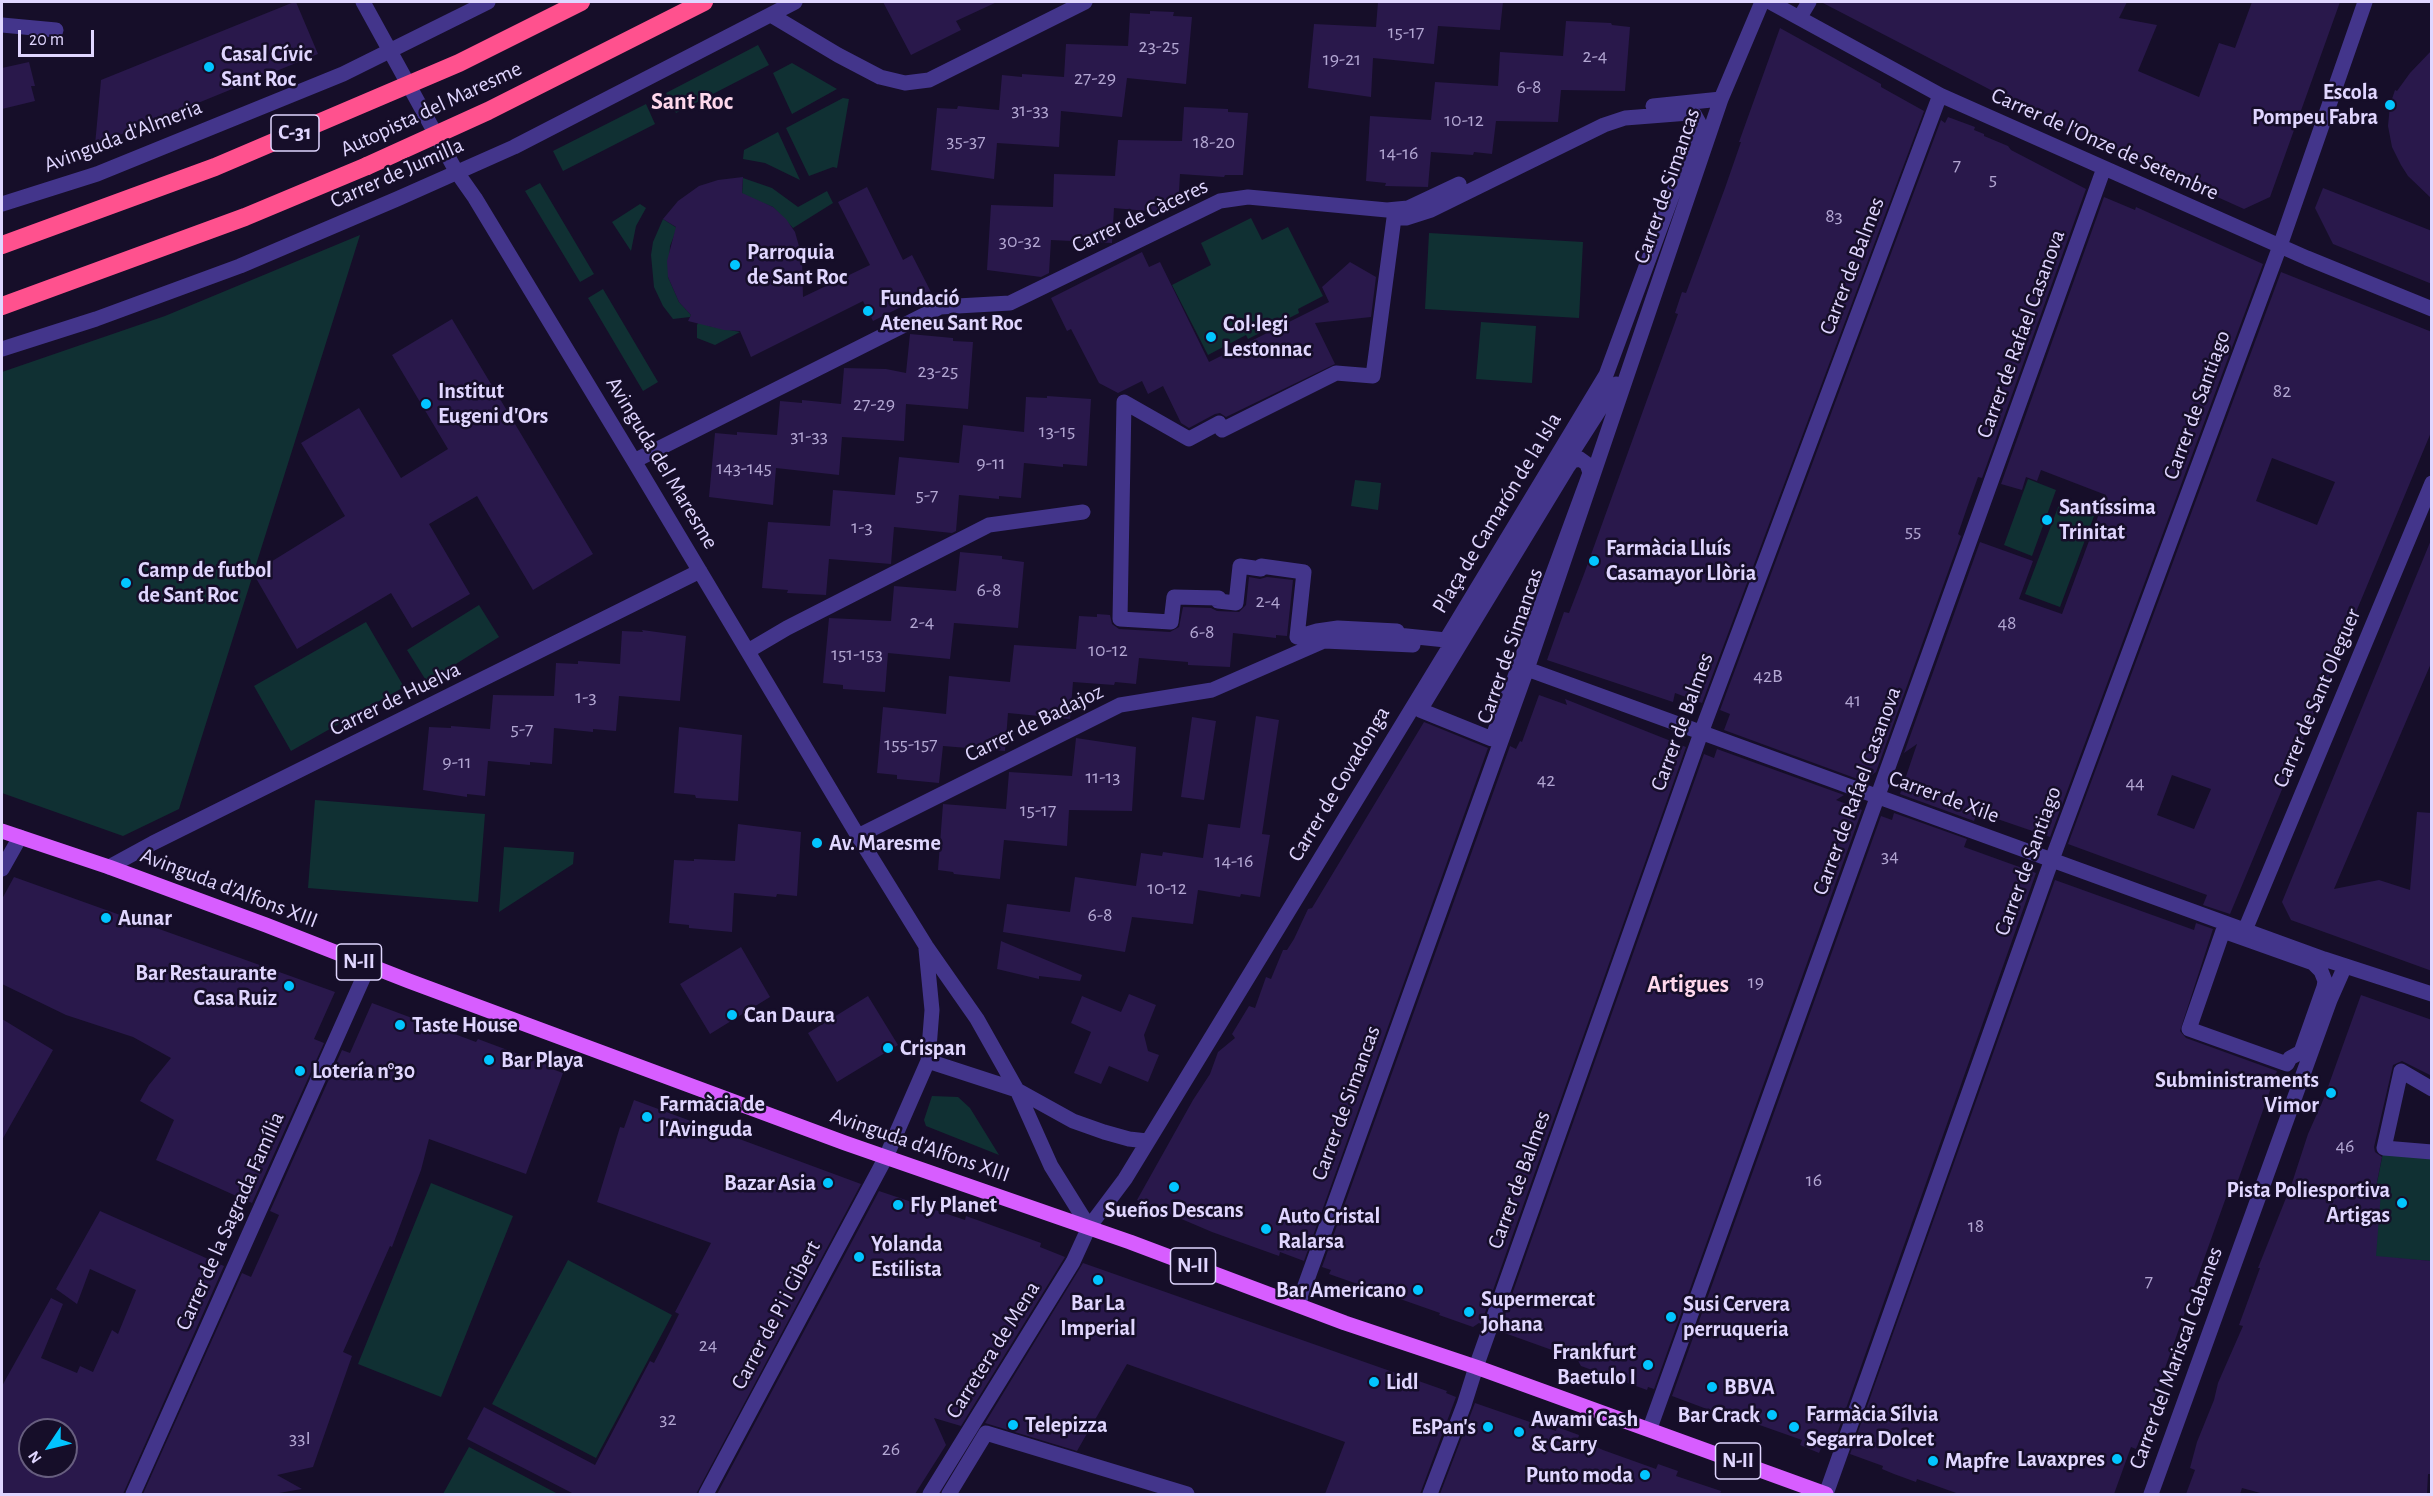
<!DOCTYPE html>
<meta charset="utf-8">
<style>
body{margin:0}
#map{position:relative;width:2433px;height:1496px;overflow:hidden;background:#160e29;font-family:"Alegreya Sans",sans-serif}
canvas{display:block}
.frame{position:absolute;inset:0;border:3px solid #e0d6ff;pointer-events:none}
.north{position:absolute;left:18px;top:1418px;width:60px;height:60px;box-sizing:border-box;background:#160e29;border:2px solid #675e7f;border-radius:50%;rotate:235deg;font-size:16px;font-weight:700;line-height:24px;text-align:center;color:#e0d6ff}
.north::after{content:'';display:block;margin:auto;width:21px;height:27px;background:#02c5ff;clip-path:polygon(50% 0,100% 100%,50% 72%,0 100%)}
.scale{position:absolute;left:18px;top:30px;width:76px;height:27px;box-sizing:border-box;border:3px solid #e0d6ff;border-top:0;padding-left:8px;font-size:18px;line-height:21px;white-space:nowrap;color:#e0d6ff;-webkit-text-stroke:4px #160e29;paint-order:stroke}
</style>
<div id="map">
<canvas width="2433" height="1496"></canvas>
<div class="frame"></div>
<div class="north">N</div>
<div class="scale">20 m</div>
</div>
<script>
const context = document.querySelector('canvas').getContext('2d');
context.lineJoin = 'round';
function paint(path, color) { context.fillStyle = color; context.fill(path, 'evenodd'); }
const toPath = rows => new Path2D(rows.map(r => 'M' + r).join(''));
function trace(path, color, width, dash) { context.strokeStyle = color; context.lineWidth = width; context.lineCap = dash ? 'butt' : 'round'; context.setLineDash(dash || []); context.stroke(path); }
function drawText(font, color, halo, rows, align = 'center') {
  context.font = font + ' "Alegreya Sans",sans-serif'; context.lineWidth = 5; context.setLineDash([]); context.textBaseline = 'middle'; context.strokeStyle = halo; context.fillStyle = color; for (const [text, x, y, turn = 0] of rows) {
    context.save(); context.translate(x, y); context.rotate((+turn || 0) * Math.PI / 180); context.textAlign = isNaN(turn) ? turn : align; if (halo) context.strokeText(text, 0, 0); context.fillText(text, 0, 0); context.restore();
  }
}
const green = toPath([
 [758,45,769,65,676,113,666,93],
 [792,63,837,89,792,114,773,73],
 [843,98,849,99,837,168,833,167,809,176,786,128],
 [646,104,655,124,563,171,553,151],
 [778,132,800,180,765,163,743,159,744,150],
 [743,178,772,188,798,207,827,191,833,203,793,228,773,207,742,195],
 [540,183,594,274,580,282,525,191],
 [640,204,646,208,636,226,631,251,612,222],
 [1251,218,1262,240,1288,227,1323,296,1298,309,1299,313,1248,339,1246,335,1208,355,1172,285,1211,265,1201,243],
 [663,219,677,228,670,246,668,277,679,302,691,315,690,317,673,319,663,306,654,287,651,255,653,242],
 [1429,233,1583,242,1579,318,1425,309],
 [360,235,179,809,123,836,2,793,2,372,165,316],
 [603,289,658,382,643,391,588,298],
 [699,321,709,326,740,332,715,345,697,338,697,325],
 [1481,322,1536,326,1532,383,1476,379],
 [2028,479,2056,490,2032,556,2004,545],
 [1355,480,1381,483,1378,510,1351,506],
 [2060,502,2094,516,2060,607,2025,594],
 [479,605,499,637,427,682,407,650],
 [366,622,404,687,291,751,254,686],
 [315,800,485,814,478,902,308,888],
 [504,847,574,852,573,864,499,912],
 [932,1096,958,1097,970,1108,999,1155,926,1126,924,1120],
 [2384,1148,2431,1152,2431,1261,2362,1256],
 [431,1183,513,1216,441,1397,358,1364],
 [568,1260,672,1315,596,1458,492,1404],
 [469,1447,558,1494,443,1494]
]);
const building = toPath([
 [294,2,296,2,318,54,95,145,101,80],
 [883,2,997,2,956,21,961,30,911,55],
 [1378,2,1503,2,1500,30,1438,26,1434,64,1373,58,1371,97,1308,88,1314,24,1376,27],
 [1821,2,2127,2,2119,18,2157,25,2138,71,2199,97,2219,43,2235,48,2252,2,2340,2,2270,197,2244,209,2068,130],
 [1150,11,1174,12,1173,16,1192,17,1186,84,1127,78,1122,117,1061,111,1059,147,997,143,994,179,931,170,937,108,957,109,958,106,999,110,1002,75,1022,77,1022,74,1064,77,1066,44,1128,46,1130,13,1150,14],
 [1566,21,1611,23,1612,25,1630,27,1625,91,1561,90,1558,122,1496,121,1492,154,1474,152,1473,155,1431,152,1428,187,1385,186,1386,183,1366,181,1370,116,1431,120,1435,82,1498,86,1500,52,1563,56],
 [1780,28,1881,84,1881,87,1924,111,1702,703,1675,693,1673,702,1547,660,1564,612,1569,613,1584,574,1678,314,1675,313,1682,292,1686,293,1725,188,1741,142,1739,142],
 [2432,50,2432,199,2408,176,2401,165,2392,147,2388,126,2390,105,2395,90,2397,91,2410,73],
 [29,62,35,86,31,86,35,101,2,109,2,68],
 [1184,107,1228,109,1228,112,1248,113,1243,175,1225,175,1224,177,1180,174,1178,209,1159,208,1158,212,1114,208,1112,243,1051,240,1049,273,1041,277,987,270,991,205,1053,207,1054,174,1115,176,1118,140,1182,141],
 [1948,117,1975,127,1974,130,1984,134,1984,136,2008,146,2011,150,2086,189,1982,478,1978,477,1969,502,1958,534,1961,536,1876,772,1863,781,1724,730,1730,714,1720,710,1941,120,1945,123],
 [743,177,742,193,773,207,786,219,795,232,802,257,803,297,870,265,838,202,867,187,903,260,912,255,931,292,873,321,863,301,751,357,740,331,724,330,688,321,691,315,679,302,668,277,667,261,676,227,663,219,678,201,699,186,718,180],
 [2323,188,2432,231,2432,284,2333,244,2315,208],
 [2104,197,2135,210,2136,207,2263,264,2050,837,1977,812,1974,821,1900,794,1917,744,1904,753,1980,542,2033,561,2019,599,2062,614,2106,495,2041,470,2037,481,2026,477,2022,490,2001,484],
 [1142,252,1149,267,1160,262,1209,362,1329,302,1322,287,1350,262,1376,277,1371,317,1315,323,1335,364,1226,417,1220,413,1215,414,1189,428,1181,423,1163,386,1148,394,1142,381,1118,393,1099,383,1071,329,1067,331,1051,298],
 [2281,272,2432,332,2432,430,2230,914,2203,905,2207,895,2068,844],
 [2272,458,2335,482,2317,525,2256,501],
 [2172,775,2211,789,2194,829,2157,815],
 [452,319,593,554,533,590,477,496,429,524,470,594,412,628,391,593,297,649,253,573,345,516,301,443,359,408,401,478,448,449,392,355],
 [910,334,953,338,953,341,973,342,968,409,906,404,904,441,842,437,839,475,776,468,773,505,709,497,715,433,737,435,737,432,777,435,780,401,802,403,802,400,841,404,844,368,886,369,906,373],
 [1047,396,1091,399,1087,466,1063,464,1063,467,1024,463,1021,498,999,496,999,499,959,495,956,531,952,533,894,527,891,564,829,559,826,595,787,593,788,590,762,588,768,522,830,526,833,490,895,495,899,457,959,463,963,425,1024,432,1026,397,1047,398],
 [2431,540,2432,661,2334,889,2379,880,2410,890,2417,812,2432,813,2432,971,2291,920,2282,902],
 [960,552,1002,556,1002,559,1024,562,1018,628,954,623,950,659,888,653,885,692,843,689,843,685,823,683,829,618,891,621,894,586,956,591],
 [1249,577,1260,579,1267,577,1293,580,1287,636,1276,635,1276,638,1233,633,1230,667,1188,665,1188,662,1139,658,1136,684,1115,682,1114,685,1073,682,1070,719,1008,713,1005,751,943,746,939,783,897,779,897,775,877,773,883,707,946,714,949,676,1010,682,1014,645,1076,649,1079,616,1097,617,1097,614,1110,615,1112,624,1119,629,1170,632,1179,627,1183,607,1211,608,1217,611,1239,612,1246,605],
 [642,630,686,636,680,701,619,696,616,731,593,729,593,732,554,728,552,764,530,762,530,765,488,761,485,796,467,794,467,797,423,790,429,727,451,728,451,726,490,729,493,695,554,696,556,663,578,664,578,661,620,664,622,631,643,632],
 [1539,695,1567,705,1565,699,1686,747,1481,1324,1479,1323,1473,1327,1439,1315,1440,1313,1329,1274,1331,1270,1322,1267,1510,746,1516,749,1520,741,1522,742],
 [1256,716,1279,720,1262,834,1270,835,1260,897,1241,894,1240,897,1198,890,1193,924,1132,917,1125,952,1003,932,1007,904,1070,912,1075,877,1136,886,1141,853,1162,856,1163,852,1203,858,1208,824,1240,828],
 [1192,717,1216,721,1204,800,1181,797],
 [1424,722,1488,748,1304,1261,1280,1252,1279,1256,1212,1232,1137,1200,1193,1100,1210,1074,1218,1052,1235,1038,1232,1034,1249,1006,1255,1008,1266,977,1271,979,1283,950,1287,950,1294,939,1308,909,1312,908],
 [679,727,742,735,738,801,696,798,695,795,674,793],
 [1076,738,1136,747,1132,811,1069,810,1067,846,1004,840,1000,879,954,874,953,872,938,870,943,804,1006,809,1009,772,1072,776],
 [1717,749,1844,795,1836,800,1862,810,1654,1389,1648,1387,1647,1390,1581,1366,1577,1359,1499,1331,1704,754,1714,758],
 [1894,813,1967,839,1964,847,2036,873,1832,1448,1823,1444,1819,1453,1800,1445,1802,1440,1751,1422,1747,1424,1672,1396,1881,816,1892,820],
 [738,824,801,832,797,896,777,894,776,897,734,893,732,932,689,928,689,925,669,923,674,860,694,861,694,859,735,861],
 [14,877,335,992,314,1039,324,1043,252,1203,156,1160,174,1120,140,1101,149,1085,171,1058,133,1037,66,1015,2,984,2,899],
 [2055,880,2194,930,2196,923,2213,929,2180,1031,2186,1038,2277,1071,2236,1186,2231,1184,2224,1203,2150,1410,2153,1410,2145,1433,2143,1432,2136,1449,2131,1447,2114,1494,1959,1494,1917,1479,1916,1482,1894,1474,1882,1469,1883,1466,1850,1454],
 [1001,941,1082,975,1080,981,1039,976,1039,979,997,969],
 [741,947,770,997,710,1034,680,984],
 [1129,994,1156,1005,1144,1035,1148,1051,1159,1055,1148,1082,1109,1066,1101,1084,1074,1073,1091,1032,1071,1023,1082,996,1121,1012],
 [2361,995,2432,1020,2432,1076,2402,1061,2393,1065,2374,1147,2375,1152,2382,1157,2375,1192,2381,1192,2376,1256,2432,1261,2432,1474,2428,1474,2427,1494,2264,1494,2242,1488,2240,1494,2186,1494,2195,1470,2190,1468,2197,1442,2214,1400,2218,1383,2243,1326,2239,1325,2260,1268,2258,1268,2292,1183,2308,1134,2324,1098],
 [868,996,898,1045,837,1082,808,1033],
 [372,1003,476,1042,478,1039,553,1067,552,1069,563,1073,526,1174,429,1139,421,1170,392,1247,390,1246,343,1352,352,1356,313,1467,277,1475,302,1489,273,1494,143,1494,242,1273,251,1277,279,1215,270,1211,342,1050,350,1053],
 [2,1019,53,1050,2,1140],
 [634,1100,861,1184,696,1494,574,1494,467,1439,484,1407,595,1465,650,1361,654,1363,670,1332,679,1314,675,1312,711,1243,597,1202,620,1127,624,1128],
 [879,1191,965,1220,966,1216,1041,1243,1040,1247,1065,1257,961,1426,934,1418,946,1445,915,1494,717,1494],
 [100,1211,224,1266,123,1494,2,1494,2,1386,51,1298,63,1304,41,1358,77,1373,80,1366,93,1372,112,1330,118,1334,136,1290,90,1269,77,1304,56,1289],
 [30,1430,66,1430,66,1466,30,1466],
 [1083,1263,1447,1391,1446,1393,1456,1397,1420,1494,1325,1494,1345,1442,1127,1364,1077,1451,985,1423],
 [1475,1403,1556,1431,1557,1427,1579,1435,1578,1439,1603,1450,1656,1469,1658,1464,1678,1471,1676,1476,1721,1491,1720,1494,1440,1494]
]);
const minor = toPath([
 [363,2,456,171,475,198,634,461,858,836,926,946,977,1019,1017,1090,1051,1166,1089,1227],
 [1770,2,1940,95,2307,258,2432,309],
 [771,15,838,55,880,77,905,83,929,80,1085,2],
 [1800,17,1809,2],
 [2,25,56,30],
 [1653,106,1721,99],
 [1689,113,1694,114,1699,123,1606,375,1446,640,1397,635,1397,631,1338,628,1317,631,1297,637,1304,572,1261,566,1261,569,1240,566,1236,603,1218,601,1219,598,1174,597,1171,622,1120,619,1124,402,1189,439,1219,423,1222,430,1336,373,1373,376,1394,218,1406,218,1431,210,1604,125,1625,118,1689,113],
 [2,204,97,174,343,74,488,2],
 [2,349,96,319,240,266,397,199,514,147,795,2],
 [1580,459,1587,464,1590,473,1492,739,1420,710,1567,468,1572,461,1580,459],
 [634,461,940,307,1010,303,1220,201,1248,197,1387,210,1408,208,1459,184],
 [1559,473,1616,384],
 [748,651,787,628,989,525,1083,512],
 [1527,669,2324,959,2432,994],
 [858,836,1120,705,1212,690,1324,641,1413,645],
 [109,867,153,843,700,571],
 [2,869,20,837],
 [2245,930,2432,483],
 [2223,931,2313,963,2321,971,2325,981,2324,987,2301,1052,2290,1058,2287,1064,2189,1029,2223,931],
 [928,1061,1017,1090,1073,1121,1104,1132,1129,1139,1147,1141],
 [2432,1089,2401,1071,2384,1148,2432,1152],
 [1298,1305,1527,669,1721,99,1762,2],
 [1650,1428,2104,168],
 [133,1494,369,965],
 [706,1494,886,1157,928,1061,932,1010,926,949],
 [930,1494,1073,1262,1089,1227,1125,1179,1458,633],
 [949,1494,986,1433,1187,1494],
 [1430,1494,1464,1405,1476,1367,1701,733,1940,95],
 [1826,1494,2047,873,2280,246,2365,2],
 [2151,1494,2330,1000,2345,966]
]);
const major = toPath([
 [2,831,109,867,266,925,409,981,845,1143,1130,1242,1345,1323,1476,1367,1826,1494]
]);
const highway = toPath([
 [2,306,245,217,367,166]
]);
const highwayBridge = toPath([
 [367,166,488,111,704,2],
 [2,245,215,167,459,63,581,2]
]);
const markers = [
 [209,67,6,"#02c5ff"],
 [2390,105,6,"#02c5ff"],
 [735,265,6,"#02c5ff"],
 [868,311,6,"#02c5ff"],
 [1211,337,6,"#02c5ff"],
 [426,404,6,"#02c5ff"],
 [2047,520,6,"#02c5ff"],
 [1594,561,6,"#02c5ff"],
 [126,583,6,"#02c5ff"],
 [817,843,6,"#02c5ff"],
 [106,918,6,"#02c5ff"],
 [289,986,6,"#02c5ff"],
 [732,1015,6,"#02c5ff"],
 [400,1025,6,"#02c5ff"],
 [888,1048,6,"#02c5ff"],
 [489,1060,6,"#02c5ff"],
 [300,1071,6,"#02c5ff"],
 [2331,1093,6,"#02c5ff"],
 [647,1117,6,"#02c5ff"],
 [828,1183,6,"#02c5ff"],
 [1174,1187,6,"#02c5ff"],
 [2402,1203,6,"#02c5ff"],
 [898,1205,6,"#02c5ff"],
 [1266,1229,6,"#02c5ff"],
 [859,1257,6,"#02c5ff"],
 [1098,1280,6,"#02c5ff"],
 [1418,1290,6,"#02c5ff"],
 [1469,1312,6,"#02c5ff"],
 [1671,1317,6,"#02c5ff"],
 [1648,1365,6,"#02c5ff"],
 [1374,1382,6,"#02c5ff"],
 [1712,1387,6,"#02c5ff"],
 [1772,1415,6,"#02c5ff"],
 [1013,1425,6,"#02c5ff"],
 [1488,1427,6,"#02c5ff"],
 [1794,1427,6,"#02c5ff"],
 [1519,1432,6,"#02c5ff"],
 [2117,1459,6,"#02c5ff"],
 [1933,1461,6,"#02c5ff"],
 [1645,1475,6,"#02c5ff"]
];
const numberNames = [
 ["15-17",1406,32],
 ["23-25",1159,46],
 ["2-4",1595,56],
 ["19-21",1342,59],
 ["27-29",1095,78],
 ["6-8",1529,87],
 ["31-33",1030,110],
 ["10-12",1464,120],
 ["35-37",966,141],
 ["18-20",1214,142],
 ["14-16",1399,153],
 ["7",1957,165],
 ["5",1993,179],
 ["83",1834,216],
 ["30-32",1020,241],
 ["23-25",938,371],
 ["82",2282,391],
 ["27-29",874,404],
 ["13-15",1057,431],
 ["31-33",809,436],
 ["9-11",991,463],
 ["143-145",744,468],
 ["5-7",927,495],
 ["1-3",862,527],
 ["55",1913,531],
 ["6-8",989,590],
 ["2-4",1268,601],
 ["2-4",922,622],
 ["48",2007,623],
 ["6-8",1202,632],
 ["10-12",1108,650],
 ["151-153",857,654],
 ["42B",1768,676],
 ["1-3",586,697],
 ["41",1853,700],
 ["5-7",522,729],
 ["155-157",911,744],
 ["9-11",457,762],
 ["11-13",1103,777],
 ["42",1546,780],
 ["44",2135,783],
 ["15-17",1038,810],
 ["34",1890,856],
 ["14-16",1234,861],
 ["10-12",1167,888],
 ["6-8",1100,915],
 ["19",1756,982],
 ["46",2345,1146],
 ["16",1814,1180],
 ["18",1976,1226],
 ["7",2149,1281],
 ["24",708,1345],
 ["32",668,1419],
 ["33I",300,1438],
 ["26",891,1449]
];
const shields = [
 [295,133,48],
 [359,962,45],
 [1193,1266,45],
 [1738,1461,45]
];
const shieldNames = [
 ["C-31",295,133],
 ["N-II",359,962],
 ["N-II",1193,1266],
 ["N-II",1738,1461]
];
const poiNames = [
 ["Casal Cívic",221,54],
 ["Sant Roc",221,79],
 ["Escola",2378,92,"right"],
 ["Pompeu Fabra",2378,117,"right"],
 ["Parroquia",747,252],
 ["de Sant Roc",747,277],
 ["Fundació",880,298],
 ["Ateneu Sant Roc",880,323],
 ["Col·legi",1223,324],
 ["Lestonnac",1223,349],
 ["Institut",438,391],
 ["Eugeni d'Ors",438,416],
 ["Santíssima",2059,507],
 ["Trinitat",2059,532],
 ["Farmàcia Lluís",1606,548],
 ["Casamayor Llòria",1606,573],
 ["Camp de futbol",138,570],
 ["de Sant Roc",138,595],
 ["Av. Maresme",829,843],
 ["Aunar",118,918],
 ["Bar Restaurante",277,973,"right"],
 ["Casa Ruiz",277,998,"right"],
 ["Can Daura",744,1015],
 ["Taste House",412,1025],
 ["Crispan",900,1048],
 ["Bar Playa",501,1060],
 ["Lotería n°30",312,1071],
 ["Subministraments",2319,1080,"right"],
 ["Vimor",2319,1105,"right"],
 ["Farmàcia de",659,1104],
 ["l'Avinguda",659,1129],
 ["Bazar Asia",816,1183,"right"],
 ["Pista Poliesportiva",2390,1190,"right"],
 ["Artigas",2390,1215,"right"],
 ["Fly Planet",910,1205],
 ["Sueños Descans",1174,1210,"center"],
 ["Auto Cristal",1278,1216],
 ["Ralarsa",1278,1241],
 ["Yolanda",871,1244],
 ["Estilista",871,1269],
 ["Bar Americano",1406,1290,"right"],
 ["Supermercat",1481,1299],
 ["Johana",1481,1324],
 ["Bar La",1098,1303,"center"],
 ["Imperial",1098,1328,"center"],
 ["Susi Cervera",1683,1304],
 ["perruqueria",1683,1329],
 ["Frankfurt",1636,1352,"right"],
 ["Baetulo I",1636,1377,"right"],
 ["Lidl",1386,1382],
 ["BBVA",1724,1387],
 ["Farmàcia Sílvia",1806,1414],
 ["Segarra Dolcet",1806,1439],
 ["Bar Crack",1760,1415,"right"],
 ["Awami Cash",1531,1419],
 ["& Carry",1531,1444],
 ["Telepizza",1025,1425],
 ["EsPan's",1476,1427,"right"],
 ["Lavaxpres",2105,1459,"right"],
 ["Mapfre",1945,1461],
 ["Punto moda",1633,1475,"right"]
];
const streetNames = [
 ["Autopista del Maresme",431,109,-25],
 ["Avinguda d'Almeria",123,136,-21],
 ["Carrer de l'Onze de Setembre",2105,144,24],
 ["Carrer de Jumilla",397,173,-24],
 ["Carrer de Simancas",1667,186,-71],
 ["Carrer de Càceres",1140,216,-25],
 ["Carrer de Balmes",1852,266,-69],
 ["Carrer de Rafael Casanova",2021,334,-70],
 ["Carrer de Santiago",2197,405,-70],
 ["Avinguda del Maresme",662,463,59],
 ["Plaça de Camarón de la Isla",1497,513,-59],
 ["Carrer de Simancas",1510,646,-71],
 ["Carrer de Sant Oleguer",2317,698,-67],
 ["Carrer de Huelva",395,699,-26],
 ["Carrer de Balmes",1682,722,-70],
 ["Carrer de Badajoz",1034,723,-26],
 ["Carrer de Covadonga",1339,784,-59],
 ["Carrer de Rafael Casanova",1857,791,-70],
 ["Carrer de Xile",1944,797,20],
 ["Carrer de Santiago",2028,861,-70],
 ["Avinguda d'Alfons XIII",229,888,21],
 ["Carrer de Simancas",1346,1103,-70],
 ["Avinguda d'Alfons XIII",920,1145,19],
 ["Carrer de Balmes",1519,1180,-70],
 ["Carrer de la Sagrada Família",230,1221,-66],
 ["Carrer de Pi i Gibert",776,1315,-62],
 ["Carretera de Mena",993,1350,-58],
 ["Carrer del Mariscal Cabanes",2176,1358,-70]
];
const neighbourhoodNames = [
 ["Sant Roc",692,102],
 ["Artigues",1688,985]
];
paint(green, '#103033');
paint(building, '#29184b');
trace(minor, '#43358b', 15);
trace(major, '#d75dff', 15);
trace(highway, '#ff518e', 18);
trace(highwayBridge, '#ff518e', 18);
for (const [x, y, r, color] of markers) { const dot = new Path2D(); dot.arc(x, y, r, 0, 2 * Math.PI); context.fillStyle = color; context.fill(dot); trace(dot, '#160e29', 2); }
drawText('20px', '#b2a6d2', null, numberNames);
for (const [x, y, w] of shields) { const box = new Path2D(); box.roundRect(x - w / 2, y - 18, w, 36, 4.5); context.fillStyle = '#160e29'; context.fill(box); trace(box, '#e0d6ff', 1.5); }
drawText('bold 21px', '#e0d6ff', null, shieldNames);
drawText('bold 22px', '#e0d6ff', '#160e29', poiNames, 'left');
drawText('22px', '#e0d6ff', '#160e29', streetNames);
drawText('bold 24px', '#ffd8ec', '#160e29', neighbourhoodNames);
</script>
